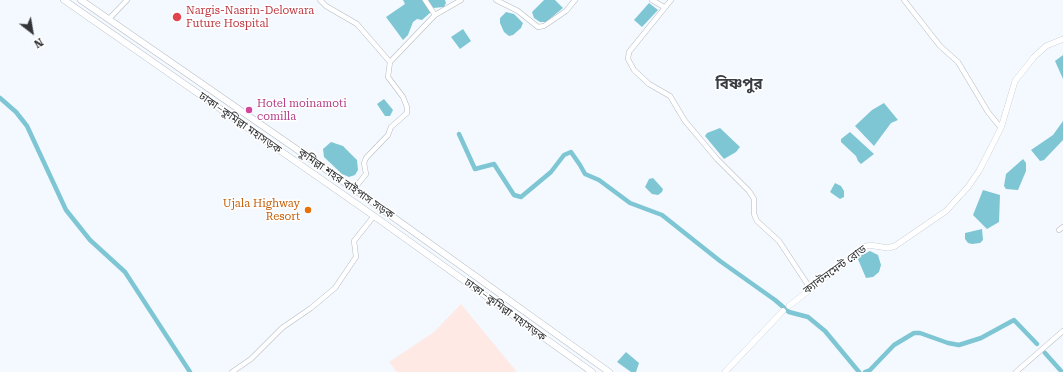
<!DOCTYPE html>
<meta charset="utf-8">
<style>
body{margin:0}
#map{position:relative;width:1063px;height:372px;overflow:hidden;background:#f4f9ff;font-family:"Roboto Serif",serif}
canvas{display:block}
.north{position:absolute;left:12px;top:12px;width:40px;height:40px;-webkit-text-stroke:3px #fff;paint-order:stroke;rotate:149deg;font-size:11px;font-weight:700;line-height:16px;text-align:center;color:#323437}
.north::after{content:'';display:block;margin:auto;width:14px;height:18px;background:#323437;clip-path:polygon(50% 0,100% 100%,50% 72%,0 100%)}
</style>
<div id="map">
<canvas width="1063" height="372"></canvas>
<div class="north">N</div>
</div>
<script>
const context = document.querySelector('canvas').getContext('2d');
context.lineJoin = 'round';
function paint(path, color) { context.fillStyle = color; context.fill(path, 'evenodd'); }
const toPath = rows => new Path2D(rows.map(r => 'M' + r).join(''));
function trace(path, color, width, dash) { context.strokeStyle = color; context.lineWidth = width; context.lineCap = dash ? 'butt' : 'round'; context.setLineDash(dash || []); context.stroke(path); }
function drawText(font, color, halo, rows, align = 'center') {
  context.font = font + ' "Roboto Serif","Noto Sans Bengali",serif'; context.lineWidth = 3; context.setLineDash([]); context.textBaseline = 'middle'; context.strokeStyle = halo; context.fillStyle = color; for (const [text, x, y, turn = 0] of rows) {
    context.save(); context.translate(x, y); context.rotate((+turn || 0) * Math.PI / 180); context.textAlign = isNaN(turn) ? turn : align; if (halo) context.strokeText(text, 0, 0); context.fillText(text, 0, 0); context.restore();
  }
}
const industrial = toPath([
 [461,304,517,372,397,372,389,362,434,332]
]);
const water = toPath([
 [403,0,422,0,431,12,422,20,417,19,413,22,408,35,403,40,386,17,405,4],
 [428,0,445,0,446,3,444,7,433,8],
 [544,0,555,0,563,8,546,22,540,22,534,18,532,12],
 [649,3,658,10,642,27,634,20],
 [506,12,514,14,523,23,521,28,513,35,509,36,504,32,500,23,500,18],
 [463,29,471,41,460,49,451,37],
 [1063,55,1063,79,1055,61],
 [384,99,393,110,390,116,385,116,377,104],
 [884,103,898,120,891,123,874,146,855,126,872,110],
 [1063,121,1063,140,1044,160,1040,161,1031,150,1053,135],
 [720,128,740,147,736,152,724,159,705,136,707,133],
 [850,132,874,154,861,164,858,161,856,156,841,142,841,139],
 [331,142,343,146,357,160,358,170,355,175,349,177,342,174,324,157,323,149],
 [1023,159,1026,163,1026,171,1018,190,1006,189,1004,186,1006,174],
 [653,178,663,189,662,192,658,195,652,194,645,187,649,179],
 [835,183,841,186,844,191,844,197,840,199,830,192],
 [983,190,1000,195,999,222,987,229,973,215],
 [982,229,983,240,980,243,972,244,968,243,965,239,965,233],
 [870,251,878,255,881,265,879,272,873,277,866,278,857,257],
 [626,352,639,363,636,372,631,372,617,362]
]);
const canal = toPath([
 [0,98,16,112,27,126,66,210,90,240,125,272,190,372],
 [459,134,475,169,494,164,514,195,521,197,551,172,564,155,571,152,580,165,585,174,599,180,630,203,662,215,720,261,775,300,789,312,808,317,825,331,859,372],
 [1045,353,1062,372],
 [865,372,870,370,894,345,914,333,920,333,948,343,959,345,981,338,1014,320,1037,344]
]);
const minor = toPath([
 [320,0,326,6,357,24,390,62],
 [425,0,435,15],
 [496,0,518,11,538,27,544,26,566,11,575,0],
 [652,0,664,7],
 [671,0,629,52,628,59,634,70,649,84,670,96,685,121,717,159,749,191,754,199,754,214,757,221,779,241,810,288],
 [904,0,940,46,958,62,988,112,1001,128],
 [109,19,127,0],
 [354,189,366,174,364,163,366,158,388,135,391,127,407,113,407,107,403,97,388,77,390,62,435,15,461,0],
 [1059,230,1063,227],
 [232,372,251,359,282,328,311,308,335,288,356,257,354,241,374,216],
 [1016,372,1063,331]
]);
const major = toPath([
 [789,306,864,247,869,245,888,248,895,246,946,211,968,187,979,171,1001,128,1015,81,1034,57,1046,46,1063,39],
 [725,372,783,311]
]);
const highway = toPath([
 [64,0,374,216,592,372],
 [81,0,354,189,609,372]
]);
const markers = [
 [177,17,5,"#e0444e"],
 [249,110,4,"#d1479c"],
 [308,210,4,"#e8710a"]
];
const healthNames = [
 ["Nargis-Nasrin-Delowara",186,11],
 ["Future Hospital",186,24]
];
const hotelNames = [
 ["Hotel moinamoti",257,104],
 ["comilla",257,117]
];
const streetNames = [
 ["ঢাকা–কুমিল্লা মহাসড়ক",240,123,35],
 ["কুমিল্লা শহর বাইপাস সড়ক",346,184,35],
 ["ক্যান্টনমেন্ট রোড",835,270,-36],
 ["ঢাকা–কুমিল্লা মহাসড়ক",505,310,36]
];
const foodNames = [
 ["Ujala Highway",300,204],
 ["Resort",300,217]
];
const districtNames = [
 ["বিষ্ণপুর",739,85]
];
paint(industrial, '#fee9e5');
paint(water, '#7ec6d4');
trace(canal, '#7ec6d4', 4.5);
trace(minor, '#b5bac2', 5.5);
trace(major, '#b5bac2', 6);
trace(highway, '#b5bac2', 7);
trace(minor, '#fff', 4.5);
trace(major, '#fff', 5.5);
trace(highway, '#fff', 6);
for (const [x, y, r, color] of markers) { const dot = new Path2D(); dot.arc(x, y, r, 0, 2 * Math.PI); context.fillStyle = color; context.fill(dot); trace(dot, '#fff', 1.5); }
drawText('11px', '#be3a42', '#fff', healthNames, 'left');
drawText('11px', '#b23c85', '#fff', hotelNames, 'left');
drawText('11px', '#323437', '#fff', streetNames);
drawText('11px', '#c56008', '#fff', foodNames, 'right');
drawText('bold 15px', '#393d43', '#fff', districtNames);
</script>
